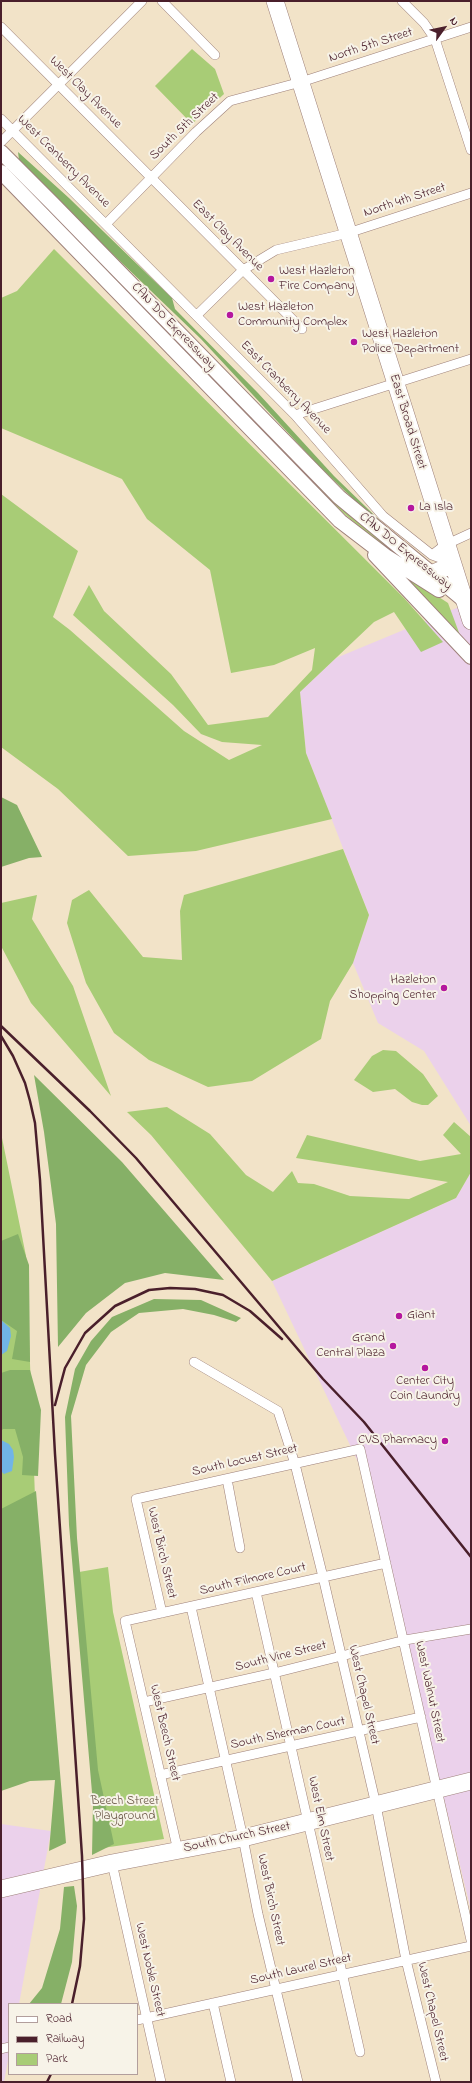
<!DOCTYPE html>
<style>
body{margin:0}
#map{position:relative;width:472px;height:2083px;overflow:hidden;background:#f2e3c8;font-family:"Indie Flower",sans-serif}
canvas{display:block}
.frame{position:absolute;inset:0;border:2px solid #4a1f2b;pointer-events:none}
.legend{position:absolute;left:8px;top:2003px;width:130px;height:72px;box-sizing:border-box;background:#f7f3e8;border:1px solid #b29e9c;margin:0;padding:5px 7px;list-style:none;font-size:12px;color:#4a1f2b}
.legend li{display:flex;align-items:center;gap:8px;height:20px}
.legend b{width:20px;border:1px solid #b29e9c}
.north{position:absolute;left:424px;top:8px;width:40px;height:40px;-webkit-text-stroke:3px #f7f3e8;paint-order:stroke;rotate:57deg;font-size:11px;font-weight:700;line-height:16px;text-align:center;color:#4a1f2b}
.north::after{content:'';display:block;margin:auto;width:14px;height:18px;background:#4a1f2b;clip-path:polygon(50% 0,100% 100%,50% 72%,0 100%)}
</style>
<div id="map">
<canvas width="472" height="2083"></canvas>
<div class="frame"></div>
<ul class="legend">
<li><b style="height:5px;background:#fff"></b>Road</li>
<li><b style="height:5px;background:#4a1f2b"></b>Railway</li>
<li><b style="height:11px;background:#a8cc76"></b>Park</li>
</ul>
<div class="north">N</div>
</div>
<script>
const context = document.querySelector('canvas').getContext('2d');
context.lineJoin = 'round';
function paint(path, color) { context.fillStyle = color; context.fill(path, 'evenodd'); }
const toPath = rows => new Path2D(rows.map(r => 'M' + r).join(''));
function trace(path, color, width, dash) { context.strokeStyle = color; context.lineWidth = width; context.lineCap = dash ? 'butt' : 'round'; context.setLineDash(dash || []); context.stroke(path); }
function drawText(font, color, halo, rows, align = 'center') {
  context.font = font + ' "Indie Flower",sans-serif'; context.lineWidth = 4; context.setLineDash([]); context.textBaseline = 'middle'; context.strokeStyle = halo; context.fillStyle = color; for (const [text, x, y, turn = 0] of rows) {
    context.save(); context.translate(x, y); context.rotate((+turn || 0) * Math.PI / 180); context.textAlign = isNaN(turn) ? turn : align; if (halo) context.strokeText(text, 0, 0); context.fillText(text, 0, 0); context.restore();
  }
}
const built = toPath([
 [471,602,471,1126,424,1051,378,1023,353,963,369,915,306,753,300,692,336,658],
 [471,1172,471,1911,368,1483,272,1281,456,1198],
 [1,1824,51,1831,19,2004,9,2004,9,2055,4,2082,1,2082]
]);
const green = toPath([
 [192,49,215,69,224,94,192,124,155,86],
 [34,198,54,214,313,480,370,532,411,567,390,553,340,510,299,470],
 [54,249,404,598,443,642,421,652,394,612,374,622,300,692,306,753,332,819,196,851,128,856,58,789,1,747,1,494,78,551,53,617,70,630,184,731,229,760,262,745,222,742,201,734,173,705,73,615,89,585,104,611,171,674,208,725,268,717,312,670,315,648,274,665,231,673,210,570,147,519,122,479,1,428,1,298,17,291],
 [396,569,448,603,461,638],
 [343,849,369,915,353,963,330,1001,321,1039,252,1081,208,1087,149,1060,114,1033,86,983,67,923,72,900,89,890,143,957,182,960,180,911,184,895],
 [37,895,32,919,73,986,111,1096,31,1003,1,946,1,903],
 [383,1050,396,1051,423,1074,438,1096,428,1105,422,1105,412,1102,395,1089,373,1092,354,1080,372,1056],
 [167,1107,210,1134,246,1175,273,1192,292,1171,298,1183,314,1184,350,1196,409,1199,448,1182,296,1158,307,1135,420,1161,461,1154,443,1135,454,1122,471,1137,471,1172,456,1198,272,1281,151,1135,127,1112],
 [1,1133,26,1256,43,1712,1,1709],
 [108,1567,113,1612,164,1839,96,1849,79,1572]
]);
const forest = toPath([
 [18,152,69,198,172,298,175,309,258,393,334,476,402,542,424,557,423,560,379,524,316,463,201,339,74,217,19,160],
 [1,797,17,805,42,857,29,858,1,867],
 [34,1075,122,1162,224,1280,165,1273,125,1283,86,1313,58,1347,56,1224,44,1132],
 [18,1234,29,1265,30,1362,12,1359,17,1331,1,1320,1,1241],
 [154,1299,201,1300,241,1318,236,1322,214,1315,183,1309,139,1313,111,1332,86,1365,71,1416,77,1538,98,1770,114,1844,92,1855,93,1804,69,1525,65,1417,75,1369,91,1341,112,1317],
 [10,1370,30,1370,41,1410,38,1476,22,1475,23,1457,15,1429,3,1429,1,1431,1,1373],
 [36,1491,66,1843,49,1851,55,1780,30,1781,1,1791,1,1509],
 [74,1886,77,1906,72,1962,61,2004,29,2004,42,1988,60,1929,64,1887]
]);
const water = toPath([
 [1,1320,10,1328,11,1336,7,1351,1,1355],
 [1,1440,9,1444,13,1450,14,1457,12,1471,4,1474,1,1471]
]);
const street = toPath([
 [162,1,215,55],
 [402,1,424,23,435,39,471,150],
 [1,27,302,329],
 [1,119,295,415,383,516,432,555,451,562],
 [1,142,142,1],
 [106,224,196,132,230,101,301,82,471,27],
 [197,315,243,270,276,250,348,233,471,193],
 [295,415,471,359],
 [432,555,445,545,471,533],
 [194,1362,278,1411,295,1464,323,1577,376,1805,406,1960,436,2082],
 [227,1479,240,1548],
 [256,1592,360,2052],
 [191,1607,243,1838,258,1914,298,2082],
 [162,1613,136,1499,360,1449,471,1940],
 [144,1702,274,1673,405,1640,471,1629],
 [160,1775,421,1717],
 [178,1851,125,1621,386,1563],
 [112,1863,161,2082],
 [213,2003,231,2082],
 [137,2020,471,1946],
 [1,2049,9,2047]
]);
const primary = toPath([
 [1,152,53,204,339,497,465,601],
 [1,172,340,521,387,557,439,590],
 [375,555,471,657]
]);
const highway = toPath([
 [275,1,471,621],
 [431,574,452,565],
 [1,1889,112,1863,243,1838,471,1781]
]);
const rail = toPath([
 [1,1026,90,1111,136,1158,323,1379,364,1422,471,1557],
 [1,1036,13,1056,25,1083,30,1101,35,1123,40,1180,55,1454,82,1856,84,1919,80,1966,72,2004],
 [55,1405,65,1368,85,1333,115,1306,149,1290,170,1288,195,1289,223,1295,250,1311,282,1339],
 [47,2082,51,2074]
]);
const markers = [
 [271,279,4,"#b5179e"],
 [230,315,4,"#b5179e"],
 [354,342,4,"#b5179e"],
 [411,508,4,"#b5179e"],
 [444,988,4,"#b5179e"],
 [399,1316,4,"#b5179e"],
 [393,1346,4,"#b5179e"],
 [425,1368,4,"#b5179e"],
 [445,1441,4,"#b5179e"]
];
const streetNames = [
 ["North 5th Street",371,46,-18],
 ["West Clay Avenue",85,93,45],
 ["South 5th Street",185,127,-44],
 ["West Cranberry Avenue",63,162,45],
 ["North 4th Street",405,201,-18],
 ["East Clay Avenue",227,236,45],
 ["CAN DO Expressway",173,327,46],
 ["East Cranberry Avenue",285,388,46],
 ["East Broad Street",407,422,73],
 ["CAN DO Expressway",405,552,39],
 ["South Locust Street",245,1461,-13],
 ["West Birch Street",161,1553,77],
 ["South Filmore Court",253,1580,-13],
 ["South Vine Street",281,1657,-14],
 ["West Walnut Street",429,1692,78],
 ["West Chapel Street",363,1695,77],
 ["West Beech Street",164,1733,77],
 ["South Sherman Court",288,1734,-12],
 ["West Elm Street",320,1819,78],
 ["South Church Street",237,1838,-12],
 ["West Birch Street",270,1900,78],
 ["West Noble Street",149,1970,77],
 ["South Laurel Street",301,1970,-13],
 ["West Chapel Street",432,2012,77]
];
const poiNames = [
 ["West Hazleton",279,272],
 ["Fire Company",279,287],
 ["West Hazleton",238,308],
 ["Community Complex",238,323],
 ["West Hazleton",362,335],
 ["Police Department",362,350],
 ["La Isla",419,508],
 ["Hazleton",436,981,"right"],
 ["Shopping Center",436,996,"right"],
 ["Giant",407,1316],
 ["Grand",385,1339,"right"],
 ["Central Plaza",385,1354,"right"],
 ["Center City",425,1382,"center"],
 ["Coin Laundry",425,1397,"center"],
 ["CVS Pharmacy",437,1441,"right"]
];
const parkNames = [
 ["Beech Street",125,1802],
 ["Playground",125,1817]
];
paint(built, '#ebd1eb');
paint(green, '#a8cc76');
paint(forest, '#86b067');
paint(water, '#71b4e6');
trace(street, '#9e817a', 10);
trace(primary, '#9e817a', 16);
trace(highway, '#9e817a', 18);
trace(street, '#fff', 9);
trace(primary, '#fff', 14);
trace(highway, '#fff', 17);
trace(rail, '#4a1f2b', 2.5);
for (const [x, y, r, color] of markers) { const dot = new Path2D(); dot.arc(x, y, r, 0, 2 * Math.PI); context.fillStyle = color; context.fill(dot); trace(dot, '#f7f3e8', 1.5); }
drawText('13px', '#4a1f2b', '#f7f3e8', streetNames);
drawText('13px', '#4a1f2b', '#f7f3e8', poiNames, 'left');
drawText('13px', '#665342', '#f7f3e8', parkNames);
</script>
